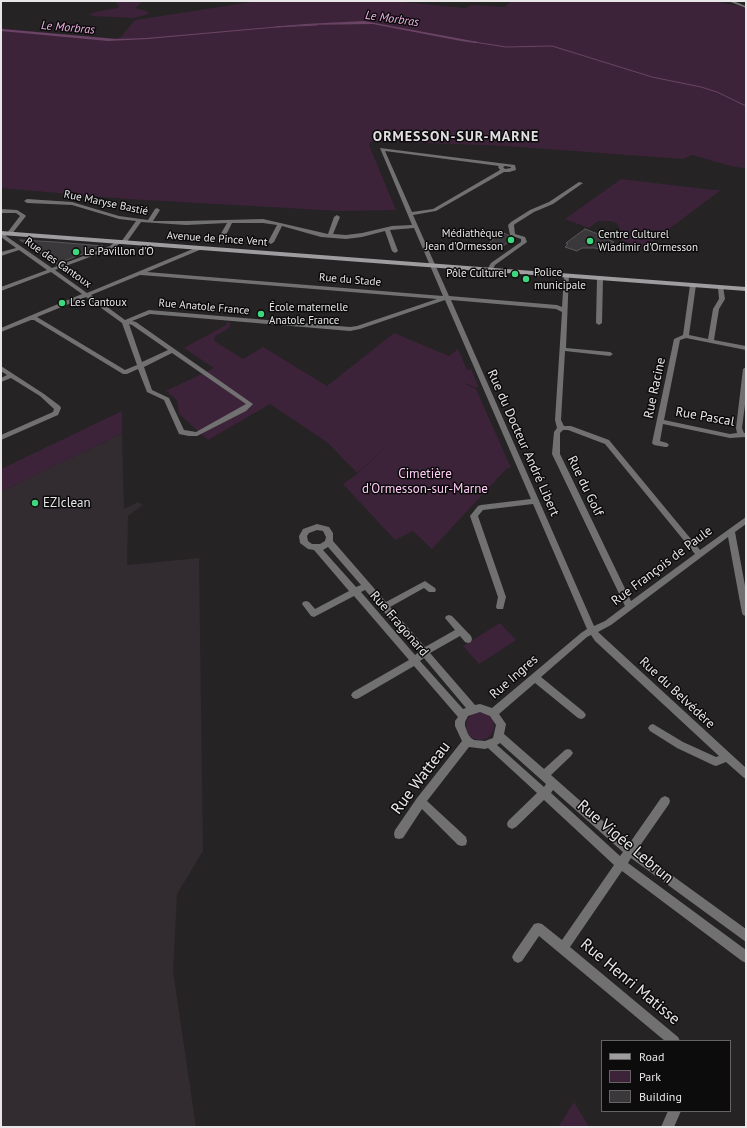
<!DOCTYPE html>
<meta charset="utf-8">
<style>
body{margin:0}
#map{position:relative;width:747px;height:1128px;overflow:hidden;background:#252324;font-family:"PT Sans",sans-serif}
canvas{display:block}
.frame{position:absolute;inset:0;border:2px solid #e8e6e7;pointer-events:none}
.legend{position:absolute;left:601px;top:1040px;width:130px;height:72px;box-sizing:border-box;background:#0d0c0d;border:1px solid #656364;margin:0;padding:5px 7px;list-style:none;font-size:12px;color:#e8e6e7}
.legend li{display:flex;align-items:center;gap:8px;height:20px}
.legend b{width:20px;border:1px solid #656364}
</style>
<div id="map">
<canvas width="747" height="1128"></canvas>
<div class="frame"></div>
<ul class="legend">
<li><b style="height:5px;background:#9f9d9f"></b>Road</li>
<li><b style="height:11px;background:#3d2339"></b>Park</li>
<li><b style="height:11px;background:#3b383b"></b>Building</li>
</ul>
</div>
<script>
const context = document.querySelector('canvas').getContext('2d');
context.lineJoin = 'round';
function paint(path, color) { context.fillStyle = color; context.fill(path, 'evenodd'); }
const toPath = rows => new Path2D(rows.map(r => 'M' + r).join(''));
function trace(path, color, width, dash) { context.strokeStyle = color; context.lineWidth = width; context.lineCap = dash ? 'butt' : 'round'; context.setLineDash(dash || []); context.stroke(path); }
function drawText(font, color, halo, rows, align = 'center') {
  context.font = font + ' "PT Sans",sans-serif'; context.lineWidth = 3; context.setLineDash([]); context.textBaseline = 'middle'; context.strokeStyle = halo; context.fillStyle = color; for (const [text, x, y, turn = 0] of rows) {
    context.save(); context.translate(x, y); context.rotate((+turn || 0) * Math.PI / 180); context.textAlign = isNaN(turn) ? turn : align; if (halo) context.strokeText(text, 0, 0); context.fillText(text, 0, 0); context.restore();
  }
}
const built = toPath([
 [122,433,124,509,138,502,143,505,128,516,127,565,199,558,203,851,177,894,173,971,196,1127,1,1127,1,492]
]);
const green = toPath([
 [115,1,143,1,135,8,146,11,149,14,134,18,93,16,89,14,100,11,118,8,119,6],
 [258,1,391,1,465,8,472,5,505,7,511,1,721,1,721,3,746,7,746,168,735,167,692,155,683,159,506,146,374,141,369,143,369,145,396,210,340,211,127,199,1,188,1,28,112,39,121,37,135,20],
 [621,179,713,190,721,190,642,249,612,236,620,229,617,223,610,221,598,221,589,228,565,219],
 [227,322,231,323,229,328,215,336,214,341,243,359,263,347,327,386,394,333,449,356,458,349,467,370,471,369,478,386,477,388,459,381,476,389,511,468,507,468,432,549,413,531,395,540,343,484,357,474,393,441,357,473,328,443,270,404,208,440,179,414,177,400,166,391,214,368,184,348,226,325],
 [122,411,122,433,1,492,1,469],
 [500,623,516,640,479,664,463,646],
 '466 726a14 14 0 1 1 28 0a14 14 0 1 1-28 0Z',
 [574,1102,589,1127,558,1127]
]);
const water = toPath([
 [364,21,478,42,475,43,461,41,373,24,304,25,148,39,108,41,1,31,1,29,117,39,146,38,305,24]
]);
const stream = toPath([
 [276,27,317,25],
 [474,42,506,47,552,46,652,77,701,87,717,92,746,106]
]);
const building = toPath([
 [585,229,603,236,602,237,614,242,602,250,595,248,582,248,577,251,565,247,568,244,566,243,585,229],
 [500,233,504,233,514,238,500,248,488,244,500,233],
 [20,240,56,242,103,246,56,264,20,240]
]);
const street = toPath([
 [728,1,733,1,746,6,746,8,728,1],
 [380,148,515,165,516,170,509,172,504,172,436,211,413,215,449,296,557,305,562,307,564,275,569,274,566,348,610,352,613,354,610,356,565,351,561,420,564,426,571,426,609,440,700,550,746,517,746,524,735,532,746,591,746,616,743,615,742,613,728,537,611,625,598,632,746,768,746,779,743,777,726,762,716,766,713,765,677,748,650,731,648,728,650,725,653,724,683,742,716,757,719,756,595,641,591,635,587,637,541,677,584,712,586,715,584,718,581,719,578,718,535,683,499,714,506,724,504,734,544,769,565,750,568,749,571,750,573,753,571,756,551,775,629,844,661,798,665,796,669,798,670,801,669,804,637,850,746,929,746,942,631,858,628,863,746,950,746,963,742,961,622,871,570,947,678,1037,680,1041,665,1041,539,936,522,961,518,963,514,961,512,957,514,953,534,924,538,923,542,924,562,940,614,865,544,800,516,827,512,829,508,827,507,824,508,821,537,793,488,748,485,749,469,747,427,801,466,837,467,841,466,845,462,846,458,845,422,809,403,838,399,839,395,838,394,834,395,830,417,798,462,741,455,726,455,721,458,717,414,666,359,698,356,699,353,698,351,695,353,692,409,660,354,596,314,617,311,616,302,604,303,602,306,601,309,602,315,609,349,591,314,550,308,549,300,543,299,536,303,529,317,524,329,527,333,533,333,541,386,602,425,581,435,588,436,590,435,592,429,592,424,588,390,607,425,647,455,630,445,618,446,616,449,615,452,616,471,636,472,639,471,642,468,643,465,642,460,636,430,653,475,705,480,704,492,708,581,633,587,629,533,504,483,510,478,516,506,597,503,609,497,609,496,607,498,597,470,516,478,506,481,505,531,499,445,300,360,329,350,331,150,314,132,321,136,322,253,404,246,411,197,436,189,436,179,434,164,400,147,392,138,369,127,374,123,374,34,320,31,320,1,332,1,328,82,294,51,272,1,291,1,287,47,270,19,250,1,256,1,252,16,248,1,237,1,235,3,232,7,233,20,216,16,213,1,213,1,209,17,210,25,215,26,216,11,235,7,234,6,236,52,268,110,246,116,241,120,241,120,243,114,248,55,270,87,293,200,246,203,248,202,249,147,272,443,296,414,228,390,230,398,251,395,253,392,251,385,231,362,237,346,239,321,237,282,226,274,242,271,244,268,242,277,225,263,223,232,223,225,237,222,239,219,237,227,223,186,225,141,222,126,243,124,244,121,242,136,221,119,219,72,205,27,203,24,201,27,199,72,202,119,216,148,220,155,209,157,208,160,210,153,221,186,221,263,219,328,234,334,217,337,215,340,217,333,234,346,235,362,233,392,226,412,225,380,148],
 [385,151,499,166,498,167,500,170,433,209,412,212,385,151],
 [505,166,511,167,511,168,505,169,503,167,505,166],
 [140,275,141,275,437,299,357,326,350,327,149,310,125,320,91,295,140,275],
 [86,297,122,323,137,365,125,370,37,317,86,297],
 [451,300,556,309,562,312,555,420,557,428,554,432,552,454,625,606,605,621,594,626,451,300],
 [129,324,132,325,168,350,142,362,129,324],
 [172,353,246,404,196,432,184,430,169,398,152,390,144,367,172,353],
 [563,430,568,430,605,444,695,554,631,601,560,454,560,433,563,430],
 [317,530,323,531,326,537,325,541,320,544,312,544,308,541,307,536,309,533,317,530],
 [328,547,361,585,356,587,323,550,328,547],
 [365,590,419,652,415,655,361,592,365,590],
 [424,658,466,708,463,709,420,661,424,658],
 [480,712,490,716,496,725,493,738,485,741,474,740,471,738,468,734,465,726,465,722,468,716,480,712],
 [500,743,546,784,544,787,497,745,500,743],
 [553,790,623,852,620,856,551,793,553,790],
 [579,182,583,183,553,204,534,212,515,224,514,225,515,234,525,237,527,242,495,265,492,271,488,271,487,270,491,263,521,242,521,239,510,235,508,225,511,222,530,210,549,202,579,182],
 [600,276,603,278,602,323,599,325,596,323,597,278,600,276],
 [693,283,696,285,689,335,708,339,713,309,719,299,718,287,723,286,725,299,719,309,714,340,746,346,746,350,686,338,680,340,664,420,730,434,737,433,736,428,743,369,746,367,746,397,742,428,744,433,746,433,746,437,730,438,663,424,660,441,667,443,669,445,667,447,665,447,654,445,652,443,674,339,683,335,690,285,693,283],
 [1,366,44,394,60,406,61,408,58,415,1,440,1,435,53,412,54,409,40,396,11,378,1,382,1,378,7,375,1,371,1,366],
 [668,1111,681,1111,674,1127,661,1127,668,1111]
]);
const secondary = toPath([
 [1,231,746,287,746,291,1,235,1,231]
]);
const markers = [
 [511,240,4,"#3fd77d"],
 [590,241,4,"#3fd77d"],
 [76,252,4,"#3fd77d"],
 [515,274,4,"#3fd77d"],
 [526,279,4,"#3fd77d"],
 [62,303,4,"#3fd77d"],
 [261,314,4,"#3fd77d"],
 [35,503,4,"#3fd77d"]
];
const farStreetnames = [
 ["Rue Maryse Bastié",106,203,12],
 ["Avenue de Pince Vent",217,239,4],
 ["Rue des Cantoux",58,263,35],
 ["Rue du Stade",350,280,5],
 ["Rue Anatole France",204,307,5]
];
const farPoinames = [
 ["Médiathèque",503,234,"right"],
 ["Jean d'Ormesson",503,247,"right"],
 ["Centre Culturel",598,235],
 ["Wladimir d'Ormesson",598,248],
 ["Le Pavillon d'O",84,252],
 ["Police",534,273],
 ["municipale",534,286],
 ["Pôle Culturel",507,274,"right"],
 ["Les Cantoux",70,303],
 ["École maternelle",269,308],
 ["Anatole France",269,321]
];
const farWaternames = [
 ["Le Morbras",392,19,8],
 ["Le Morbras",68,28,5]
];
const streetNames = [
 ["Rue Racine",655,388,-78],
 ["Rue Pascal",705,417,10],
 ["Rue du Docteur André Libert",523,443,66],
 ["Rue du Golf",585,486,64],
 ["Rue François de Paule",662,566,-37],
 ["Rue Fragonard",399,624,49],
 ["Rue Ingres",514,677,-41],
 ["Rue du Belvédère",677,693,43]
];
const parkNames = [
 ["Cimetière",425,474],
 ["d'Ormesson-sur-Marne",425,489]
];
const poiNames = [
 ["EZIclean",43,503]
];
const farDistrictnames = [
 ["ORMESSON-SUR-MARNE",456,137]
];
const nearStreetnames = [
 ["Rue Watteau",421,778,-53],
 ["Rue Vigée Lebrun",625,842,40],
 ["Rue Henri Matisse",630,982,40]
];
paint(built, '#322b30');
paint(green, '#3d2339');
paint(water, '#6a4464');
trace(stream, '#6a4464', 1);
paint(building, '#3b383b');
trace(building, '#5a5759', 1);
paint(street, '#727172');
paint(secondary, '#9f9d9f');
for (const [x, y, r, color] of markers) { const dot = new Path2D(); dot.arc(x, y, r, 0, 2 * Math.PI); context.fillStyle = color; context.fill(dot); trace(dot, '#0d0c0d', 1.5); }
drawText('11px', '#e8e6e7', '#0d0c0d', farStreetnames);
drawText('11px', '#e8e6e7', '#0d0c0d', farPoinames, 'left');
drawText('italic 12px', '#f0b0e5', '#0d0c0d', farWaternames);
drawText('13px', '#e8e6e7', '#0d0c0d', streetNames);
drawText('13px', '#fecaf5', '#0d0c0d', parkNames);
drawText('13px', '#e8e6e7', '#0d0c0d', poiNames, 'left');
context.letterSpacing = '1px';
drawText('bold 14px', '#e2dfe2', '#0d0c0d', farDistrictnames);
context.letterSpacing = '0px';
drawText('16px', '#e8e6e7', '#0d0c0d', nearStreetnames);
</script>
